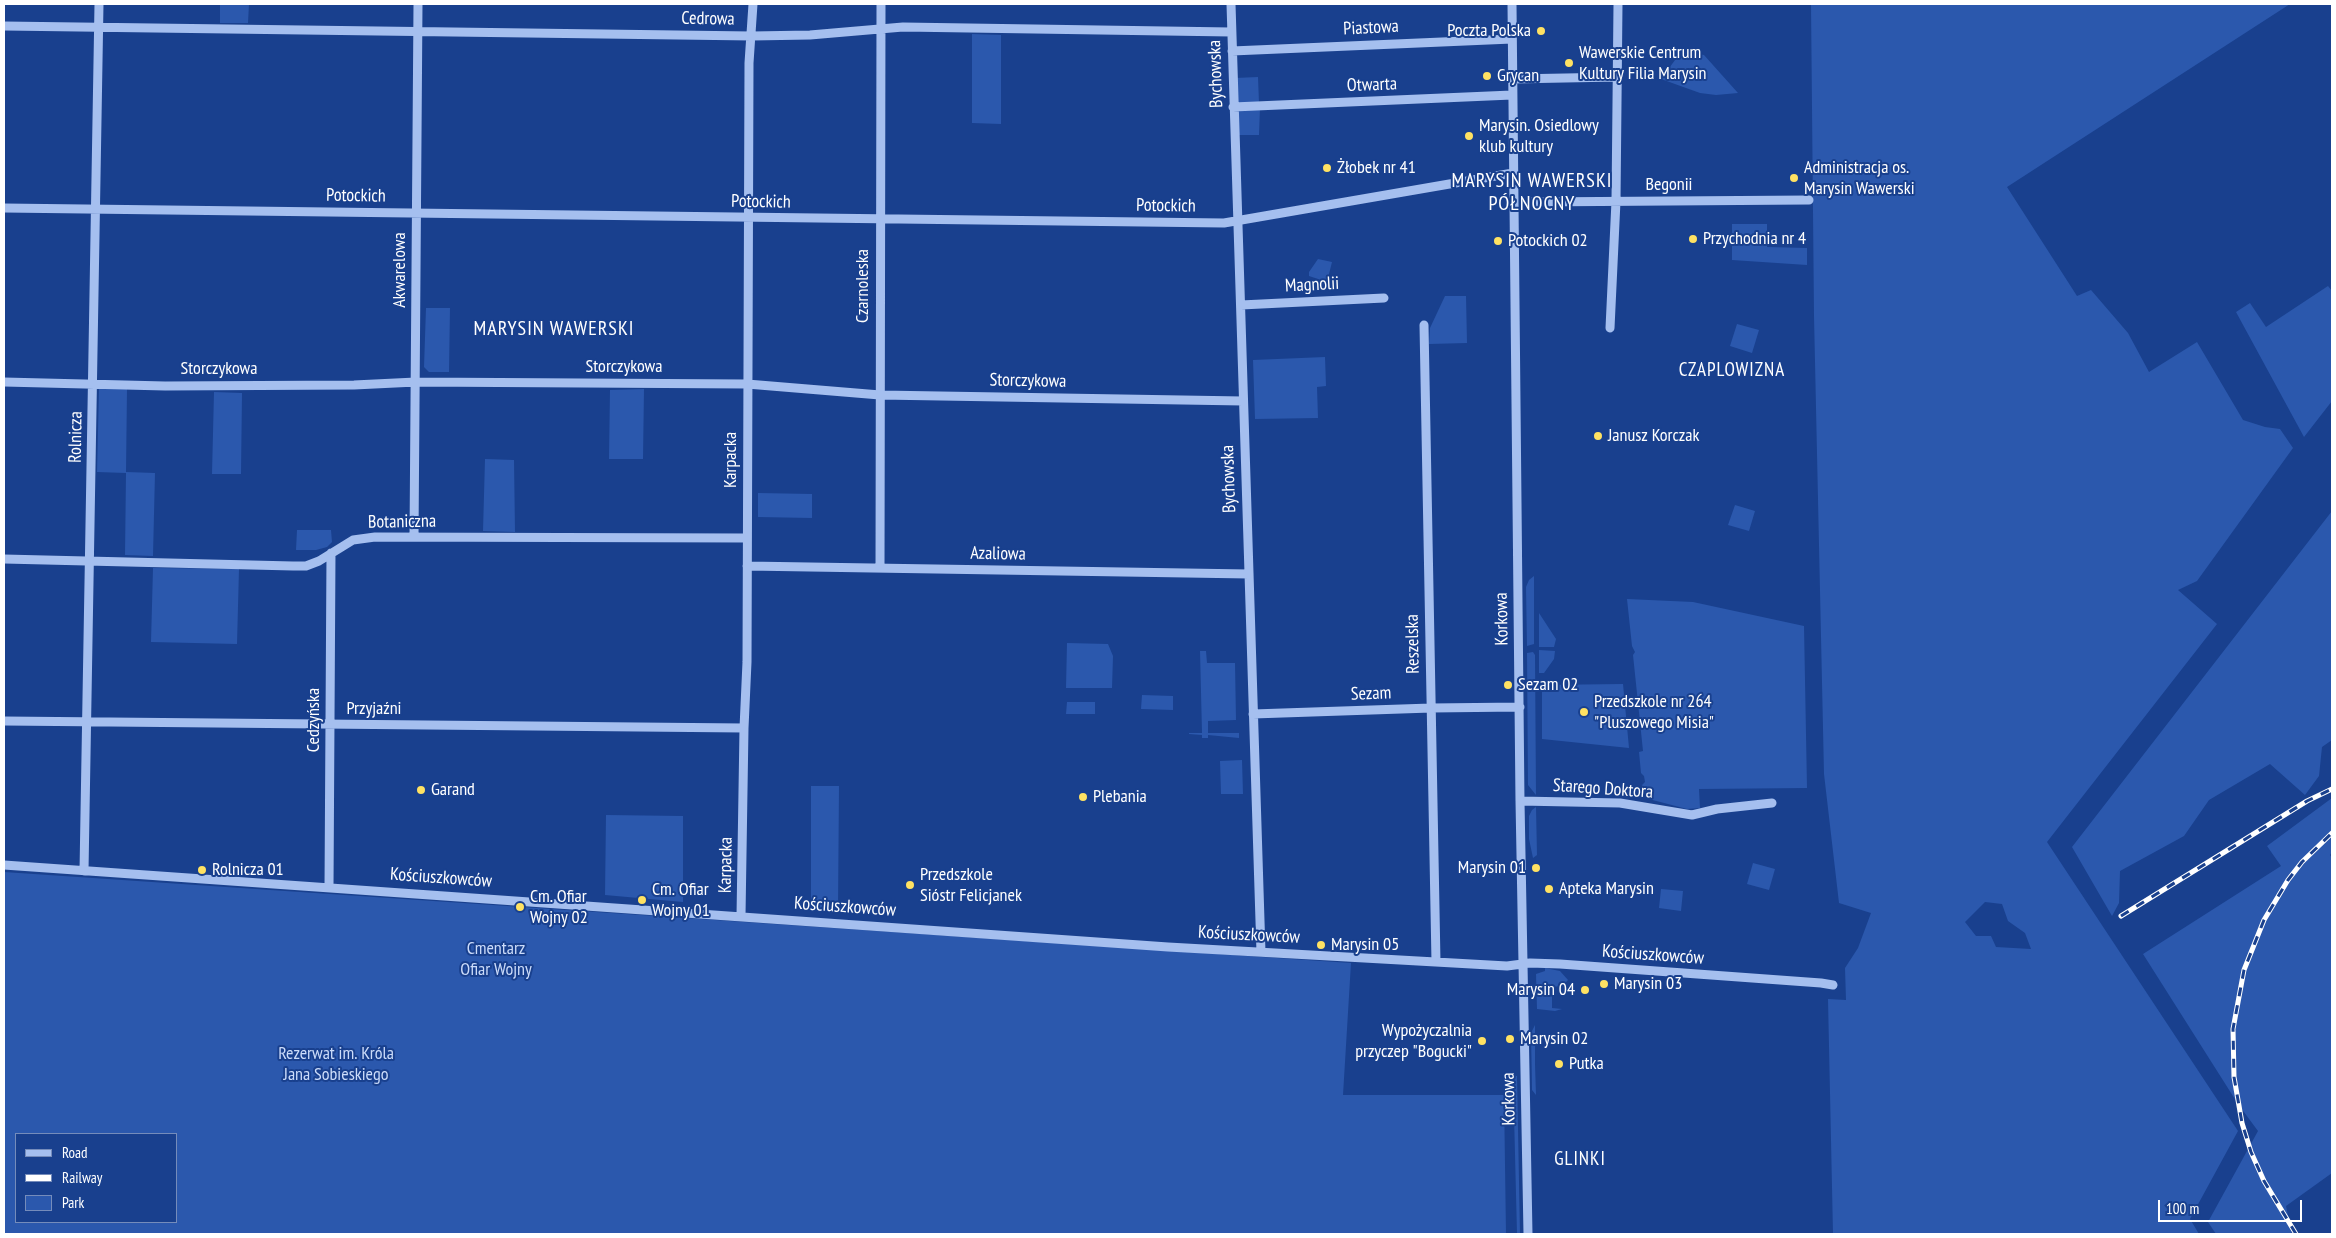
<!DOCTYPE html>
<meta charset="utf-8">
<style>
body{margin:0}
#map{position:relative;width:2336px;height:1238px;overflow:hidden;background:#19408e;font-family:"PT Sans Narrow",sans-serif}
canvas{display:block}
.frame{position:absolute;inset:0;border:5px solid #fff;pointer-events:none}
.legend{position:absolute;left:15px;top:1133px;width:162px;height:90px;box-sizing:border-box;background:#19408e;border:1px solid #758cbb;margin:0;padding:6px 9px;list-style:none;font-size:15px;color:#fff}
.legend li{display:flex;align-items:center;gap:10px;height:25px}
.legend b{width:25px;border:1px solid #758cbb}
.scale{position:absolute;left:2158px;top:1200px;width:144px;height:22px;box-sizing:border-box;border:2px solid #fff;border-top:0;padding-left:6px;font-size:15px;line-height:18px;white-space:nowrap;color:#fff;-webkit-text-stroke:4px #19408e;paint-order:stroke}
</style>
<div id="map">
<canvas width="2336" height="1238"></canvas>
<div class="frame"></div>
<ul class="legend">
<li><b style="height:6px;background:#a5bfef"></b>Road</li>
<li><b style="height:6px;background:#fff"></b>Railway</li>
<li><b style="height:14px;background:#2b58ad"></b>Park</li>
</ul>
<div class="scale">100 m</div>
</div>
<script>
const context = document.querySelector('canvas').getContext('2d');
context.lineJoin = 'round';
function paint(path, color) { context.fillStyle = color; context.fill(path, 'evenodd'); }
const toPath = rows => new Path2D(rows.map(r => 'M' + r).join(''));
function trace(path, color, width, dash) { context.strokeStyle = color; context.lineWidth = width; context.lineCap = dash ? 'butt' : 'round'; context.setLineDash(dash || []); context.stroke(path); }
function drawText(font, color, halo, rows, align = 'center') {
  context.font = font + ' "PT Sans Narrow",sans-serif'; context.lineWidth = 4; context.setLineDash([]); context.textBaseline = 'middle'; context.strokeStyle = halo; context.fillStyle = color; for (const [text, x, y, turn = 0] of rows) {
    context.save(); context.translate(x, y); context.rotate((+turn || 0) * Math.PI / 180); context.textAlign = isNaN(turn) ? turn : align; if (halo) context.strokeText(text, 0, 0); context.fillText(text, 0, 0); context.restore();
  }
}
const green = toPath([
 [220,4,249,4,248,23,220,23],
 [1811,4,2290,4,2007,187,2077,296,2091,290,2128,333,2149,372,2197,342,2243,420,2265,427,2280,429,2293,448,2197,581,2178,590,2217,624,2047,842,2238,1131,2190,1219,2199,1234,1833,1234,1828,999,1846,1000,1845,968,1858,948,1871,913,1839,903,1824,774,1814,316],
 [1985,902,2002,904,2008,921,2025,933,2031,949,1996,947,1991,936,1976,936,1965,922],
 [972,34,1001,35,1001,124,972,123],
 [1699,54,1704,55,1738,93,1716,95,1700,93,1661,79,1678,56],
 [1258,77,1259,103,1239,104,1236,102,1235,78],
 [1260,108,1259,135,1237,135,1236,115,1241,109],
 [1732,224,1767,224,1767,247,1807,248,1807,265,1732,260],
 [1318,259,1332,262,1327,282,1309,276,1309,272],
 [2328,286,2332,291,2332,401,2304,437,2236,312,2250,303,2266,327],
 [1445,296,1466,296,1467,343,1429,344,1430,328],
 [426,308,450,308,449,372,429,372,424,367],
 [1737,324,1759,330,1752,353,1730,346],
 [1325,357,1326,386,1317,387,1318,418,1255,419,1253,360],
 [99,389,127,389,126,472,155,473,153,556,125,555,126,473,97,472],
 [644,389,643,459,609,459,610,390],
 [214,392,242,393,241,474,212,474],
 [485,459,514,460,515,532,483,531],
 [758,493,812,494,812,518,758,517],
 [1735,505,1755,511,1749,531,1728,525],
 [2332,511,2332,740,2322,747,2319,776,2305,795,2270,764,2209,800,2184,836,2120,871,2119,903,2112,916,2072,847],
 [297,530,331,530,332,542,327,547,316,550,296,550],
 [153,568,239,569,237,644,151,642],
 [1534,576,1534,644,1527,646,1526,587,1529,580],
 [1627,599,1693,602,1804,626,1807,788,1699,789,1700,808,1687,809,1645,798,1642,785,1645,782,1644,776,1641,773,1639,752,1643,751,1633,655,1635,652,1632,646],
 [1539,613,1556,639,1554,647,1539,647],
 [1067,643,1108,644,1113,656,1112,688,1066,688],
 [1539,650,1555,651,1554,659,1544,673,1539,673],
 [1200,651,1206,651,1207,663,1235,663,1236,720,1208,721,1208,733,1239,733,1239,738,1208,735,1208,738,1202,738,1202,735,1189,734,1189,733,1202,733],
 [1533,652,1535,655,1536,795,1528,785,1527,653],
 [1623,684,1629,748,1542,739,1542,685],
 [1142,695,1173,696,1173,710,1141,709],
 [1067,702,1095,702,1095,714,1066,714],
 [1242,760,1243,794,1221,794,1220,761],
 [811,786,839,786,838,909,823,908,822,912,811,910],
 [2332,798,2332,852,2330,855,2332,858,2332,1173,2286,1206,2292,1234,2216,1234,2208,1222,2258,1131,2238,1104,2143,954,2281,866,2267,846],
 [1536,807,1537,855,1533,858,1529,839,1529,816,1532,810],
 [606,815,683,816,683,902,605,895],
 [1753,863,1775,869,1769,890,1747,884],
 [4,872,1351,963,1343,1095,1504,1095,1506,1234,4,1234],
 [16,1134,176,1134,176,1222,16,1222],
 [1661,889,1683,891,1681,911,1659,908],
 [1545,968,1560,971,1568,980,1562,986,1552,987,1552,1008,1562,1009,1555,1011,1537,1009,1536,974,1545,971],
 [1535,1025,1535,1064,1536,1095,1532,1090,1531,1033],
 [1513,1075,1517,1076,1520,1234,1517,1234]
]);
const minor = toPath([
 [1231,4,1261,952],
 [1512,4,1520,801,1528,1234],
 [4,26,752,36,810,35,903,27,1231,32],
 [1232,51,1512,39],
 [1512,79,1618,77],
 [1233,107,1512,95],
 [1530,202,1809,200],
 [4,208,1224,223,1513,173],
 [1241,305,1384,298],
 [1424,325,1436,962],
 [1610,328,1616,201,1618,4],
 [4,382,165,386,354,385,416,382,747,384,880,395,1243,401],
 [414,537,418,4],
 [4,559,293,566,306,566,319,561,353,540,375,537,747,538],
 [747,566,1249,574],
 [880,568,881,4],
 [1253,714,1431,708,1520,707],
 [4,721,744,728],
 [1520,801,1620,803,1692,815,1717,809,1772,803],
 [4,865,1168,947,1507,966,1530,963,1560,964,1821,983,1833,985],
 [84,871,99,4],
 [329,887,331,553],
 [741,916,744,728,747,662,749,63,753,4]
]);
const rail = toPath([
 [2121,916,2307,801,2332,789],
 [2296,1234,2264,1181,2251,1152,2242,1123,2234,1077,2233,1029,2244,970,2264,920,2288,880,2302,862,2332,833]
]);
const markers = [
 [1541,31,5,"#ffe263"],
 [1569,63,5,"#ffe263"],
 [1487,76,5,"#ffe263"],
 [1469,136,5,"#ffe263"],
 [1327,168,5,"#ffe263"],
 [1794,178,5,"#ffe263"],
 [1693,239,5,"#ffe263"],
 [1498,241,5,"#ffe263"],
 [1598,436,5,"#ffe263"],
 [1508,685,5,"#ffe263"],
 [1584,712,5,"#ffe263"],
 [421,790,5,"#ffe263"],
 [1083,797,5,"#ffe263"],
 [1536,868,5,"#ffe263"],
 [202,870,5,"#ffe263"],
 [910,885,5,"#ffe263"],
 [1549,889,5,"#ffe263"],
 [642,900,5,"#ffe263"],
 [520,907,5,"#ffe263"],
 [1321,945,5,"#ffe263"],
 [1604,984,5,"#ffe263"],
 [1585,990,5,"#ffe263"],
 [1510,1039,5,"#ffe263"],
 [1482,1041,5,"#ffe263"],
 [1559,1064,5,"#ffe263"]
];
const streetNames = [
 ["Cedrowa",708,19,1],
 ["Piastowa",1371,28,-3],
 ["Bychowska",1216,74,-92],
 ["Otwarta",1372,85,-2],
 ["Begonii",1669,185],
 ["Potockich",356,196,1],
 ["Potockich",761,202,1],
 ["Potockich",1166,206,1],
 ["Akwarelowa",400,270,-90],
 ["Magnolii",1312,285,-3],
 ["Czarnoleska",863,286,-90],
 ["Storczykowa",624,367],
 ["Storczykowa",219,369],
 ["Storczykowa",1028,381,1],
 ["Rolnicza",76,437,-89],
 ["Karpacka",731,460,-90],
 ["Bychowska",1229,479,-92],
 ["Botaniczna",402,522,-1],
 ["Azaliowa",998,554,1],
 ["Korkowa",1502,619,-91],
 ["Reszelska",1413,644,-91],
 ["Sezam",1371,694,-2],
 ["Przyjaźni",374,709],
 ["Cedzyńska",314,720,-90],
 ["Starego Doktora",1603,789,4],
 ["Karpacka",726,865,-89],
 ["Kościuszkowców",441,878,4],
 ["Kościuszkowców",845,907,4],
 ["Kościuszkowców",1249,935,3],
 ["Kościuszkowców",1653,955,4],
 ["Korkowa",1509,1099,-91]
];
const poiNames = [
 ["Poczta Polska",1531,31,"right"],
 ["Wawerskie Centrum",1579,53],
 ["Kultury Filia Marysin",1579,74],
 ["Grycan",1497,76],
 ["Marysin. Osiedlowy",1479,126],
 ["klub kultury",1479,147],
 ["Żłobek nr 41",1337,168],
 ["Administracja os.",1804,168],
 ["Marysin Wawerski",1804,189],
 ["Przychodnia nr 4",1703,239],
 ["Potockich 02",1508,241],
 ["Janusz Korczak",1608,436],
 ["Sezam 02",1518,685],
 ["Przedszkole nr 264",1594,702],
 ["\"Pluszowego Misia\"",1594,723],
 ["Garand",431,790],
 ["Plebania",1093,797],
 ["Marysin 01",1526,868,"right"],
 ["Rolnicza 01",212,870],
 ["Przedszkole",920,875],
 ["Sióstr Felicjanek",920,896],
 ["Apteka Marysin",1559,889],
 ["Cm. Ofiar",652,890],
 ["Wojny 01",652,911],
 ["Cm. Ofiar",530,897],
 ["Wojny 02",530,918],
 ["Marysin 05",1331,945],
 ["Marysin 03",1614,984],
 ["Marysin 04",1575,990,"right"],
 ["Wypożyczalnia",1472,1031,"right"],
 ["przyczep \"Bogucki\"",1472,1052,"right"],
 ["Marysin 02",1520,1039],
 ["Putka",1569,1064]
];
const parkNames = [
 ["Cmentarz",496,949],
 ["Ofiar Wojny",496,970],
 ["Rezerwat im. Króla",336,1054],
 ["Jana Sobieskiego",336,1075]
];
const neighbourhoodNames = [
 ["CZAPLOWIZNA",1732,371],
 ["GLINKI",1580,1160]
];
const quarterNames = [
 ["MARYSIN WAWERSKI",1532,181],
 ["PÓŁNOCNY",1532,204],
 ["MARYSIN WAWERSKI",554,329]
];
paint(green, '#2b58ad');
trace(minor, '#a5bfef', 9);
trace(rail, '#fff', 5);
trace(rail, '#19408e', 3, [9]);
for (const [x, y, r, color] of markers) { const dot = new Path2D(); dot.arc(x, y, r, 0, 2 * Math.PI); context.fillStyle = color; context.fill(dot); trace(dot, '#19408e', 2); }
drawText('18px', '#fff', '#19408e', streetNames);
drawText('18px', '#fff', '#19408e', poiNames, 'left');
drawText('18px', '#ccdcfa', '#19408e', parkNames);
context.letterSpacing = '1px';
drawText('19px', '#fff', '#19408e', neighbourhoodNames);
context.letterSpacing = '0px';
context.letterSpacing = '1px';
drawText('20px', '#fff', '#19408e', quarterNames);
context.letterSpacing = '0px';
</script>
